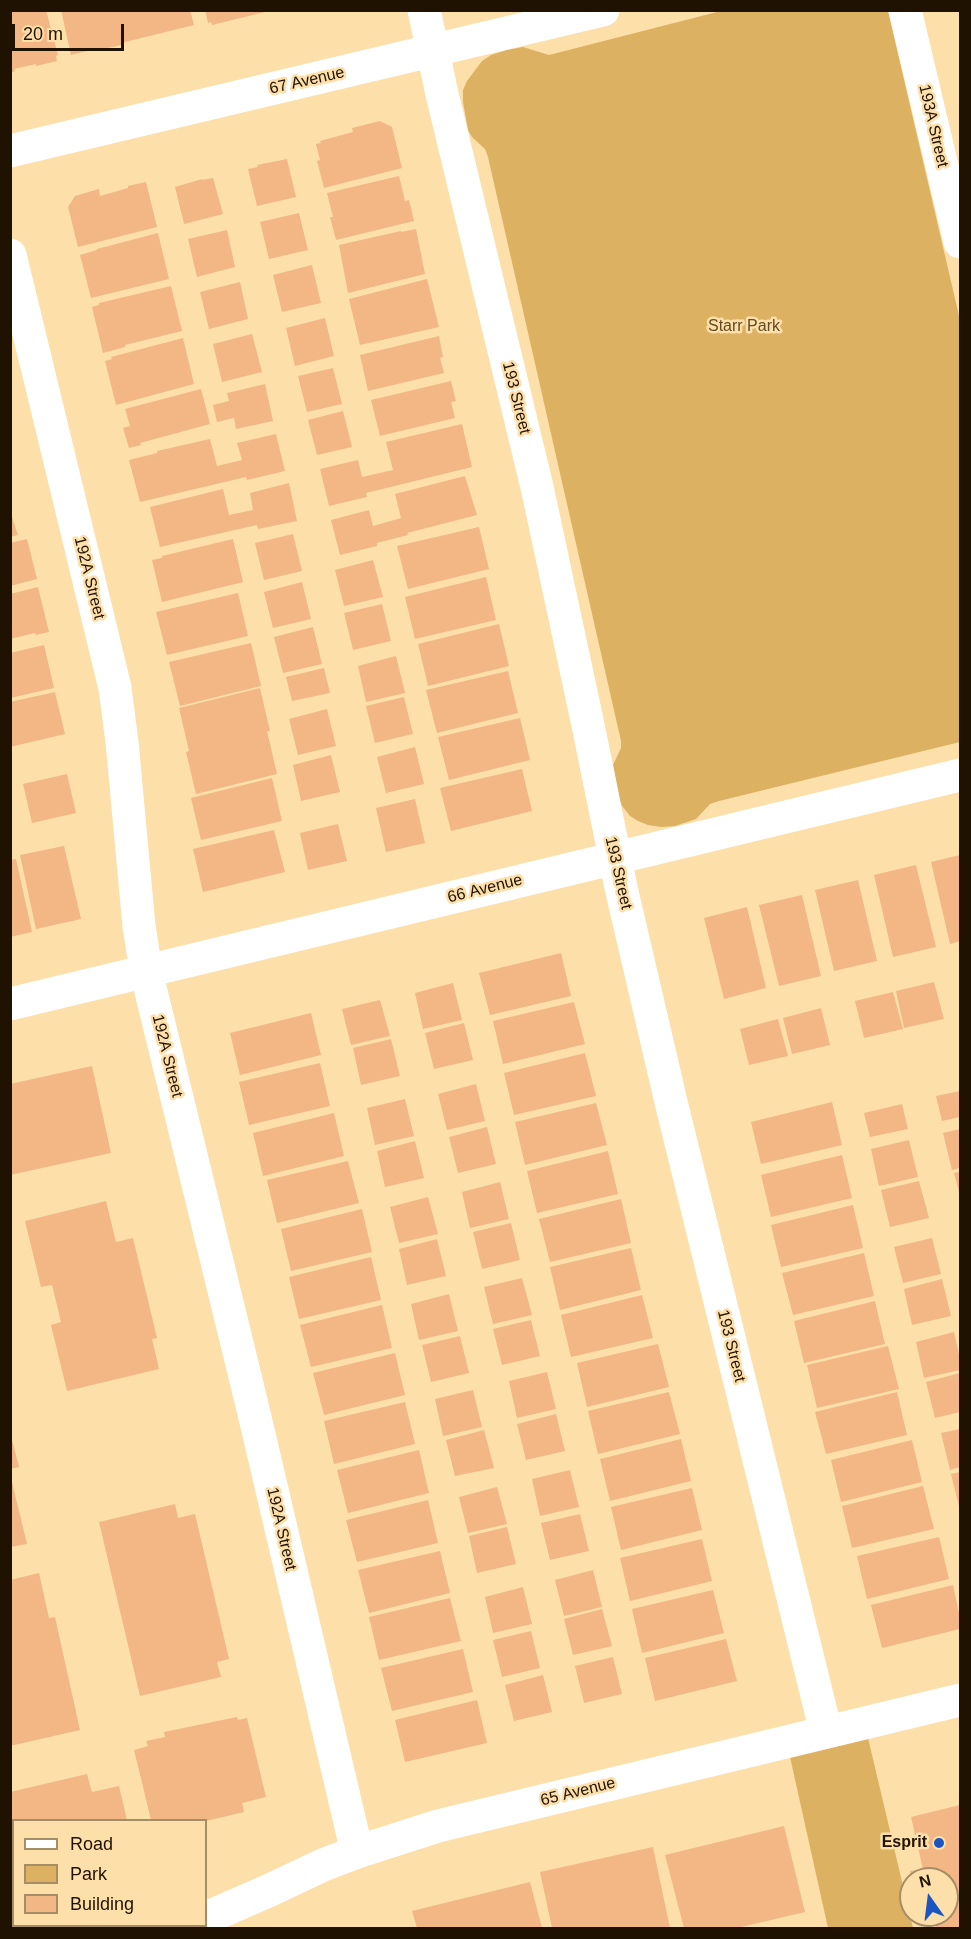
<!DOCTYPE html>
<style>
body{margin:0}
#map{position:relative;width:971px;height:1939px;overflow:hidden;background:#fddfaa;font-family:Helvetica,sans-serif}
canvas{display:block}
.frame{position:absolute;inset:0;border:12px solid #201200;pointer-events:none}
.legend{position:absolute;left:12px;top:1819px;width:195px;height:108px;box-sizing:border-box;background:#fddfaa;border:2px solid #a58d66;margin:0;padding:8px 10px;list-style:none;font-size:18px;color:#201200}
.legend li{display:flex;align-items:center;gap:12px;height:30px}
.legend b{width:30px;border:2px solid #a58d66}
.north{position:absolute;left:899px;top:1867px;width:60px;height:60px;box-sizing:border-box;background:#fddfaa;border:2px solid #a58d66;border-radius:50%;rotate:346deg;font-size:16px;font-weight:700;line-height:24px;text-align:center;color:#201200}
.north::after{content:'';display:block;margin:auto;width:21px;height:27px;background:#1b55c1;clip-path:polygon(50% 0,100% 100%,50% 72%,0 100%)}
.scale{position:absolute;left:12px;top:24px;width:112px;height:27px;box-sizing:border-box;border:3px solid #201200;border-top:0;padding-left:8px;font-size:18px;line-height:21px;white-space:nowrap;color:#201200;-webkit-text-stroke:4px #fddfaa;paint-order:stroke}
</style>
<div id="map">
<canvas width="971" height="1939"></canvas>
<div class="frame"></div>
<ul class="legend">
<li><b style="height:8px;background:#fff"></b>Road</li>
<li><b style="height:16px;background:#dcb162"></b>Park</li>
<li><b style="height:16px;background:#f2b785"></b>Building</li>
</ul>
<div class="north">N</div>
<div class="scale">20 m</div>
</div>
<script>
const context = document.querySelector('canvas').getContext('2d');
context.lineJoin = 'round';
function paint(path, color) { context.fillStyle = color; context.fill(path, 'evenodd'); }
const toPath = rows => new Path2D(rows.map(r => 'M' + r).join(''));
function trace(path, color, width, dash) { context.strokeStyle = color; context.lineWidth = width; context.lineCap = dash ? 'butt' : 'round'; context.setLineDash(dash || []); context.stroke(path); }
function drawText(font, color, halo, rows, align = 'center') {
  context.font = font + ' Helvetica,sans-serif'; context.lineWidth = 5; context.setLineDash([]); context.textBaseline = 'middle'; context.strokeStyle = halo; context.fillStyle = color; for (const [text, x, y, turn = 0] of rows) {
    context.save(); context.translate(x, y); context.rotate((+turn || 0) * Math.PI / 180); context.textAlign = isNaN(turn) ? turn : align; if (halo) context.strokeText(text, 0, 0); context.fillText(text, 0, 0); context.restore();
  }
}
const green = toPath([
 [721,11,888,11,960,320,960,742,719,801,710,804,696,819,675,826,661,827,648,825,638,821,630,816,622,806,619,798,613,765,621,748,621,741,488,157,485,149,472,137,468,130,463,102,463,90,467,81,482,61,491,55,507,50,523,47,549,55],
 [868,1738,913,1928,828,1928,790,1757]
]);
const building = toPath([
 [10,10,46,10,58,55,56,56,57,61,36,66,36,64,14,69,15,71,10,73],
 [61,10,190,10,194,25,121,43,121,45,99,50,99,48,71,55],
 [205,10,269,10,269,11,212,25,211,22,208,23],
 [380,121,392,127,402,168,324,188,317,161,320,160,316,144,321,143,320,141,353,132,352,128],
 [287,159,296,197,257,206,248,169,258,167,257,165],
 [399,176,405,201,409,200,414,221,336,240,330,217,333,217,327,193],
 [213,178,223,214,184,224,175,187,202,179,202,180],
 [146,182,157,227,78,247,68,207,75,196,99,189,100,196,128,188,128,186],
 [299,213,308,250,269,259,260,222],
 [416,229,425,274,348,293,339,245,401,231,401,232],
 [227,230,235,267,197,277,188,239],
 [158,233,169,279,91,298,80,255,97,250,97,249],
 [312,265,321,303,282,312,273,275],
 [427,279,439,327,360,345,349,299],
 [240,282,248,319,209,329,200,292],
 [171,286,182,331,125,345,125,347,103,353,92,307,99,305,99,303],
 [325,318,334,356,295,366,286,328],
 [252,334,262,372,222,382,213,344],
 [439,336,443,357,440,358,444,373,368,391,360,355],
 [183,338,194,384,116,405,105,361,112,359,111,357],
 [333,368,342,404,307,412,298,376],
 [451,381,456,401,451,402,455,418,380,436,371,400],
 [265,384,273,421,236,429,234,418,217,422,213,405,229,401,227,393],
 [201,389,210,424,140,443,141,445,129,448,123,428,130,426,125,409],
 [343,411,352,447,317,455,308,420],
 [462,424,472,467,366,493,367,497,329,506,320,469,358,460,362,477,393,470,386,442],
 [276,434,285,471,247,480,246,477,140,502,129,460,157,453,157,451,210,439,217,466,242,460,237,443],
 [465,476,477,515,407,533,408,535,377,543,377,546,340,555,331,520,369,510,373,526,401,518,395,494],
 [289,483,297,521,258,529,257,525,160,547,150,507,223,489,229,515,253,510,250,493],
 [10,511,18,535,10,537],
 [479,527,489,569,408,589,397,546],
 [293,534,302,571,264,580,255,543],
 [27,539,37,579,10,586,10,543],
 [233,539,243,582,162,602,152,560,162,558,162,556],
 [373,560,383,597,344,606,335,570],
 [486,577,496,620,415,639,405,597],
 [302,582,311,619,273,628,264,592],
 [38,587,49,632,36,635,35,633,10,639,10,594],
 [238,593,248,636,167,655,156,612],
 [382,604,391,641,353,650,344,613],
 [499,624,509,666,428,686,418,644],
 [313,627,322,664,283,673,274,637],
 [251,643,261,686,180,706,169,662],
 [44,645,54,688,10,698,10,653],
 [396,656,405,693,366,702,358,666],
 [324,668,330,693,292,701,286,677],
 [508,671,518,713,437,733,426,690],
 [260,688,270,731,267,731,277,774,196,794,186,752,189,751,179,708],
 [55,692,65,734,10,747,10,702],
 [404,697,413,734,375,743,366,706],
 [327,709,336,746,298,755,289,719],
 [520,718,530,760,449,780,438,737],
 [415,747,424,784,386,793,377,757],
 [331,755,340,792,301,801,293,765],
 [522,769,532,811,451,831,440,788],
 [67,774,76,813,32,823,23,784],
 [272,778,282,821,201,840,191,798],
 [415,799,425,843,386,852,376,808],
 [338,824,347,861,308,870,300,833],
 [274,830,285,872,203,892,193,849],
 [64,846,81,919,36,929,20,855],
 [960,855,960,941,950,944,931,862],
 [16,859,32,932,10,937,10,860],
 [916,865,936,947,893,957,874,875],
 [858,880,877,961,834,971,815,890],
 [802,895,821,976,779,986,759,905],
 [747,907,766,988,724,999,704,918],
 [561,953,571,996,490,1015,479,973],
 [934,982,944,1019,904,1028,896,991],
 [453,983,462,1020,423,1029,415,993],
 [893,992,903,1029,864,1038,855,1001],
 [380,1000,390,1036,351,1045,342,1009],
 [574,1002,585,1044,503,1064,493,1021],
 [821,1008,830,1045,792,1054,783,1018],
 [311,1013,321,1055,240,1075,230,1033],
 [778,1019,788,1056,749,1065,740,1029],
 [464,1023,473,1060,434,1069,425,1033],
 [391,1039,400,1076,361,1085,353,1048],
 [585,1053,596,1096,514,1115,504,1073],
 [320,1063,330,1106,249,1125,239,1082],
 [92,1066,111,1153,10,1175,10,1084],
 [476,1084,485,1121,447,1130,438,1094],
 [960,1091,960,1117,942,1121,936,1096],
 [405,1099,414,1136,375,1145,367,1108],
 [832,1102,842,1145,761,1164,751,1122],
 [596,1103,607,1145,525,1165,515,1122],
 [902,1104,908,1129,870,1137,864,1113],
 [334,1113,344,1156,263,1176,253,1133],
 [487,1127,496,1164,458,1173,449,1137],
 [960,1129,960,1168,952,1170,943,1133],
 [909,1140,918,1177,879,1186,871,1149],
 [415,1141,424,1178,385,1187,377,1151],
 [608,1151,618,1194,537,1213,527,1171],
 [842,1155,852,1198,771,1217,761,1175],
 [348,1161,359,1203,277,1223,267,1180],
 [960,1172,960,1196,954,1173],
 [919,1181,929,1218,890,1227,881,1190],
 [500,1182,509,1219,470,1228,462,1192],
 [428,1197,438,1234,399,1243,390,1207],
 [621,1199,631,1243,550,1262,539,1219],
 [106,1201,116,1242,133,1238,157,1338,152,1339,159,1369,67,1391,51,1325,61,1322,52,1285,41,1287,25,1221],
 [853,1205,863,1248,781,1267,771,1225],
 [362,1209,372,1252,291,1271,281,1229],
 [511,1223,520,1260,482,1269,473,1232],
 [932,1238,941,1274,903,1283,894,1247],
 [437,1239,446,1276,407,1285,399,1249],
 [631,1248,641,1290,560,1310,550,1267],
 [864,1253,874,1296,793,1315,782,1273],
 [371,1257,381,1300,299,1319,289,1277],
 [522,1278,532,1315,493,1324,484,1287],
 [942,1279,951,1316,912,1325,904,1289],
 [449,1294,458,1331,419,1340,411,1304],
 [642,1295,653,1338,571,1357,561,1315],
 [875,1301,885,1344,804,1363,794,1321],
 [382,1305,392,1348,311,1367,300,1325],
 [531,1320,540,1356,502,1365,493,1329],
 [954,1332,960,1359,960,1370,924,1378,916,1342],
 [460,1336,469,1373,431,1382,422,1345],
 [658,1344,669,1387,587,1407,577,1363],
 [888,1346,899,1389,817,1408,807,1365],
 [395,1353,405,1395,324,1415,313,1373],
 [547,1372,556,1409,517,1418,509,1381],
 [960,1373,960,1412,935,1418,926,1382],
 [473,1390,482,1427,443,1436,435,1399],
 [669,1392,680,1434,598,1454,588,1411],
 [897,1392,907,1435,826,1454,815,1412],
 [405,1402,415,1444,334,1464,324,1421],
 [556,1414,565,1451,526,1460,517,1424],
 [960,1429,960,1467,950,1470,941,1433],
 [484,1430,494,1468,455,1476,446,1440],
 [10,1432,19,1467,10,1469],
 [681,1439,691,1481,610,1501,600,1459],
 [912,1440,922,1482,841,1502,831,1460],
 [419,1450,429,1493,348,1513,337,1470],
 [570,1470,579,1507,540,1516,532,1479],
 [960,1472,960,1510,951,1474],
 [10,1474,27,1544,10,1547],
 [923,1486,934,1529,852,1548,842,1506],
 [497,1487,507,1524,468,1533,459,1497],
 [692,1488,702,1530,621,1550,611,1507],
 [428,1500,438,1543,357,1562,346,1520],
 [175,1504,178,1518,195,1514,229,1659,217,1662,221,1677,140,1696,99,1522],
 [580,1514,589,1551,550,1560,541,1523],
 [507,1527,516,1564,477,1573,469,1536],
 [939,1537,949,1579,867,1599,857,1556],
 [702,1539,712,1581,630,1601,620,1558],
 [440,1551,450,1593,369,1613,358,1570],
 [593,1570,602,1607,564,1616,555,1580],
 [39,1573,49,1618,55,1617,80,1730,10,1746,10,1580],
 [953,1585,960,1618,960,1629,882,1648,871,1605],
 [523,1587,532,1624,493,1633,485,1597],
 [713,1590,724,1633,642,1653,632,1609],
 [450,1598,461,1641,379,1660,369,1617],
 [602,1609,612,1646,573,1655,564,1619],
 [531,1631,540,1668,502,1677,493,1640],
 [726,1639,737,1681,655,1701,645,1658],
 [463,1649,473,1692,392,1711,381,1668],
 [613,1657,622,1694,584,1703,575,1666],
 [543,1675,552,1712,514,1721,505,1685],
 [477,1700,487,1743,405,1762,395,1720],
 [237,1717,238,1720,247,1718,266,1797,242,1803,244,1812,206,1821,151,1820,134,1750,148,1746,146,1741,165,1737,164,1732],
 [87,1774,92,1792,119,1786,127,1820,14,1820,13,1870,10,1861,10,1792],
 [960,1805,960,1928,936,1928,932,1915,947,1915,947,1879,912,1879,910,1871,923,1869,911,1817],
 [784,1826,805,1912,737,1928,684,1928,665,1855],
 [653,1847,670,1928,552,1928,540,1872],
 [530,1882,542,1928,417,1928,412,1911]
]);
const minor = toPath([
 [424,10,442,94,537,487,588,725,622,892,672,1106,826,1732],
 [905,10,960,242],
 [10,151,603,10],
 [10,255,115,688,122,742,139,926,146,971,253,1409,357,1852],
 [10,1004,960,775],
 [206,1918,268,1891,323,1865,357,1852,438,1826,960,1700],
 [173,1928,183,1926]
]);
const markers = [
 [939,1843,6,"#1b55c1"]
];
const streetNames = [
 ["67 Avenue",307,81,-13],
 ["193A Street",933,126,77],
 ["193 Street",516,398,76],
 ["192A Street",89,578,76],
 ["193 Street",618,873,77],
 ["66 Avenue",485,889,-14],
 ["192A Street",167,1056,76],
 ["193 Street",731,1346,76],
 ["192A Street",281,1529,77],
 ["65 Avenue",578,1792,-14]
];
const parkNames = [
 ["Starr Park",744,327]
];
const poiNames = [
 ["Esprit",927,1843]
];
paint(green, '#dcb162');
paint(building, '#f2b785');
trace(minor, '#fff', 33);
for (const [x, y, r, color] of markers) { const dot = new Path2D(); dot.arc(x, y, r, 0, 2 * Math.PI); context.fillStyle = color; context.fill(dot); trace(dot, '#fddfaa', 2); }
drawText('16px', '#201200', '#fddfaa', streetNames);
drawText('16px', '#634c22', '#fddfaa', parkNames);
drawText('bold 16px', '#201200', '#fddfaa', poiNames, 'right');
</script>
